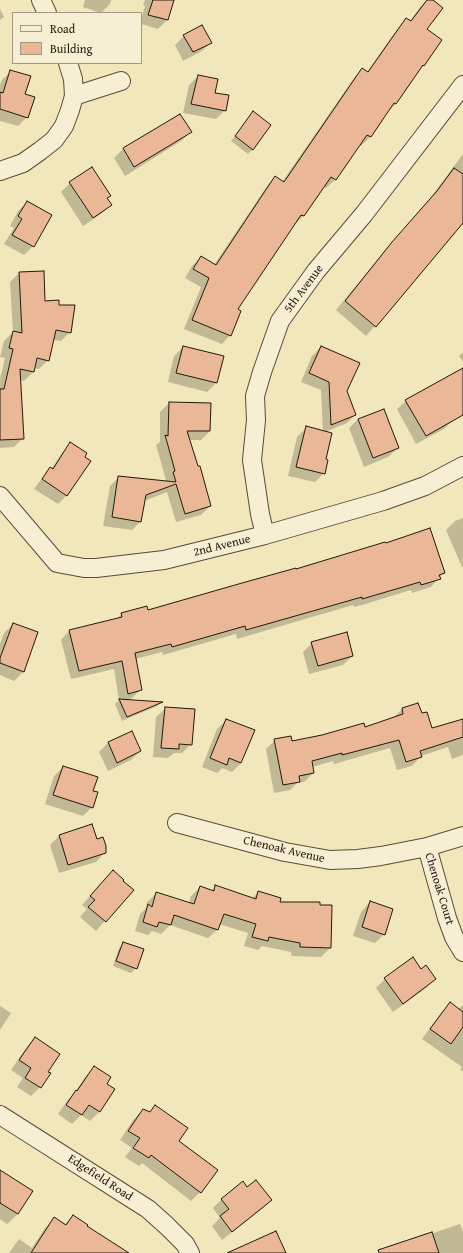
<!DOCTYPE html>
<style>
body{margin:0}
#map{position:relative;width:463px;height:1253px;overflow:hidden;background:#f2e6bb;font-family:"Gentium Book Plus",serif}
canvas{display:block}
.legend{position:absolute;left:12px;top:12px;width:130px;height:52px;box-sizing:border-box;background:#f7efd3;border:1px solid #a29984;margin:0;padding:5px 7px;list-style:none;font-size:12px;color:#23180e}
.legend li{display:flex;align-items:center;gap:8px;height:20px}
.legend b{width:20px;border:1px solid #a29984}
</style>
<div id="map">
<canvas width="463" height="1253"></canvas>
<ul class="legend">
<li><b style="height:5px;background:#f7efd3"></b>Road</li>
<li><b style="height:11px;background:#ebb897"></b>Building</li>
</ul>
</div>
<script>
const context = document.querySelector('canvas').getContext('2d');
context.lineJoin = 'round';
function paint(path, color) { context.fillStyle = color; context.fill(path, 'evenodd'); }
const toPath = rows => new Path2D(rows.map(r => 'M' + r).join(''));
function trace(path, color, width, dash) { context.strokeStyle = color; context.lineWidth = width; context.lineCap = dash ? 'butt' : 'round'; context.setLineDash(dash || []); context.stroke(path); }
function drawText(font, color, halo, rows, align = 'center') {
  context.font = font + ' "Gentium Book Plus",serif'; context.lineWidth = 3.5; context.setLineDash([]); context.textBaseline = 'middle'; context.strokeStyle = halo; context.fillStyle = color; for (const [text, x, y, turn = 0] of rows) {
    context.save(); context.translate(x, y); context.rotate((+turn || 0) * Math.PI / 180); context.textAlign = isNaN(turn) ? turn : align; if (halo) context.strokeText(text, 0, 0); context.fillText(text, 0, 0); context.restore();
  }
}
const shadow = toPath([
 [85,0,111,0,110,4,101,13,83,7],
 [145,0,173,0,167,20,158,29,141,24,141,19,145,6,143,5],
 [427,0,431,0,426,29,441,40,396,104,386,113,370,137,361,146,359,144,335,180,326,188,323,186,303,216,294,225,236,310,230,335,222,344,184,329,201,287,185,278,192,266,201,257,214,265,267,186,275,177,282,182,354,78,362,69,367,72,398,28,407,19,410,21,420,7],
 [0,9,4,17,0,20],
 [184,36,211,42,202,51,183,61,175,45],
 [11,71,24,94,27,117,18,126,0,121,0,85,2,80],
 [198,76,217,80,214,94,225,110,216,119,183,113,189,85],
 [253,113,253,149,248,154,231,141],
 [180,115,190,132,181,141,125,176,114,158,123,149],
 [463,154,463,225,462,224,375,326,366,336,336,310,383,253,428,201],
 [70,183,106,199,110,205,101,214,83,226,61,192],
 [27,202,33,246,24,255,4,244,14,228,10,226,18,211],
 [19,273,44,302,58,306,70,332,61,341,53,340,48,360,39,369,34,368,33,372,24,381,20,380,23,438,14,447,0,448,0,379,5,358,0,357,4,341,13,332,10,282],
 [183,347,216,383,207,392,168,382,174,356],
 [321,347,346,391,355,415,347,423,325,432,324,473,315,482,288,476,297,437,306,428,323,432,321,390,301,382,312,356],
 [463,352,463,362,459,356],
 [463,369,463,412,453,420,444,429,416,444,397,409,406,401],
 [169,403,210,404,210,431,201,440,189,440,210,506,201,515,176,522,167,492,144,501,141,521,132,530,103,526,110,486,119,477,165,482,166,480,156,445,160,442,160,412],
 [358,419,398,448,388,457,364,467,349,428],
 [71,444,67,495,58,504,34,489,42,478,51,469,62,453],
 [463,518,463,567,462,567,446,530,455,521],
 [444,572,431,587,412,593,411,590,362,605,354,607,353,605,237,639,236,634,163,655,162,652,135,659,141,689,132,698,126,700,160,703,157,706,122,721,115,704,119,700,114,669,71,679,61,640,69,631,115,620,122,614,147,612],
 [13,624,23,672,14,681,0,675,0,644,4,633],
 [312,643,352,656,343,665,309,674,303,652],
 [417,704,421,715,431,729,463,720,463,755,452,759,448,747,421,756,412,766,397,770,390,748,334,764,333,761,312,767,313,773,304,782,297,783,290,790,274,793,266,749,275,740,291,742,364,728,393,718,402,709],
 [166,708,191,744,182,753,174,753,168,758,153,757,156,717],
 [226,720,241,763,232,772,222,768,217,773,202,767,217,729],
 [131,732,140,751,131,760,108,771,99,752,108,743],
 [63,767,92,791,92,807,83,816,45,804,54,776],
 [92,826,96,840,105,852,96,862,59,873,50,845,59,836],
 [104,880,132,890,96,931,80,917,87,909,82,905],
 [216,886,252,899,258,892,279,903,330,948,321,957,292,956,291,952,262,946,258,950,244,946,248,933,219,924,217,930,208,938,170,925,161,934,152,931,148,935,135,931,140,914,146,908,147,902,156,894,189,903,191,896,200,887,211,891],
 [370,902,384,934,375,943,353,936,361,912],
 [124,943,136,968,131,973,113,966,119,948],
 [412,959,421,970,435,979,426,988,393,1012,376,988,385,979],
 [450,1004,458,1009,463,1005,463,1071,460,1070,462,1067,422,1039,441,1013],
 [0,1006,11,1013,0,1030],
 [35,1038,47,1072,49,1074,40,1087,31,1096,17,1087,23,1078,11,1070,26,1048],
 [94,1068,105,1084,113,1090,99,1112,90,1121,81,1115,72,1124,58,1114,67,1101,74,1093,85,1077],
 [155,1107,178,1141,200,1192,191,1201,142,1163,139,1166,125,1157,132,1148,120,1140,134,1119,143,1110,149,1113],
 [0,1171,32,1191,18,1214,7,1224,0,1219],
 [247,1188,271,1200,262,1209,222,1240,212,1226,220,1218,213,1208,222,1199],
 [73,1216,85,1227,123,1253,9,1253,19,1239,32,1248,45,1228,54,1219,64,1225],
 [460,1224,463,1232,463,1253,395,1253,404,1243]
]);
const building = toPath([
 [153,0,174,0,168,20,148,15,153,0],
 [427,0,433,0,443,8,427,29,442,40,424,66,423,65,396,104,394,103,371,137,367,135,336,180,331,177,304,216,301,215,238,309,241,311,231,336,192,320,209,278,193,269,201,256,216,265,275,176,284,182,362,68,368,72,406,18,411,21,427,0],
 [202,25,212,43,193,52,183,35,202,25],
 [10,70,31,76,25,94,35,97,28,118,0,109,0,92,3,93,10,70],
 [198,75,218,79,215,93,229,95,226,111,191,104,198,75],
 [253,111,271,125,253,150,235,136,253,111],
 [180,114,192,132,134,167,123,148,180,114],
 [92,167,111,196,107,198,112,205,93,218,69,182,92,167],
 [454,168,463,174,463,223,376,327,345,301,392,242,437,191,454,168],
 [27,201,52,215,34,247,12,235,22,219,18,216,27,201],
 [44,271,45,301,59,300,59,305,75,305,71,333,56,330,49,361,37,358,34,372,20,369,24,439,0,440,0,389,4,389,13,349,9,348,13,331,22,333,19,272,44,271],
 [183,346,224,356,217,383,176,373,183,346],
 [321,346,360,363,347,391,356,415,331,425,329,382,309,373,321,346],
 [463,368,463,415,426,436,405,400,463,368],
 [169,402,211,403,210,431,187,431,198,466,200,466,211,506,185,514,176,484,146,495,141,522,112,517,118,476,176,482,173,472,175,471,165,435,168,436,169,402],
 [384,409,399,448,373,458,358,419,384,409],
 [306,426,332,433,326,459,328,460,325,474,296,467,306,426],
 [70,442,87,453,85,457,91,461,67,496,42,479,50,467,53,469,70,442],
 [430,528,445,573,439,575,441,579,421,585,420,582,362,599,362,597,246,630,245,626,172,647,171,644,135,653,142,690,128,694,122,661,79,671,69,630,122,617,121,613,147,606,148,610,242,583,296,568,296,569,385,542,386,543,430,528],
 [13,623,38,632,24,672,0,663,0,658,13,623],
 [347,632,353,656,318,666,311,642,347,632],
 [119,699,163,702,127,717,119,699],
 [418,703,422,713,427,712,432,728,463,719,463,737,420,751,422,757,406,762,399,740,342,755,342,753,312,761,314,773,299,776,300,782,283,785,274,739,291,736,292,741,322,735,364,723,365,727,403,714,402,708,418,703],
 [165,707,195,709,192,745,179,744,179,749,161,748,165,707],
 [226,719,255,730,241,763,229,758,227,765,210,758,226,719],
 [132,731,141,751,117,763,108,742,132,731],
 [63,766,98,777,93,791,98,792,93,808,53,795,63,766],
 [92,824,97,839,103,837,106,846,106,853,68,865,59,835,92,824],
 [113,870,124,880,123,881,134,890,106,922,88,907,95,900,90,896,113,870],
 [215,885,256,899,258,891,281,898,280,902,320,902,320,905,332,905,331,948,300,947,300,943,269,937,268,941,252,937,256,924,224,914,218,930,174,915,171,925,159,922,157,927,143,922,148,904,152,907,156,892,194,904,200,886,214,891,215,885],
 [370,901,393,909,385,935,362,927,370,901],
 [123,942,144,949,137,969,116,961,123,942],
 [413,957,421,969,426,965,436,979,403,1004,384,978,413,957],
 [450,1002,463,1012,463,1027,451,1044,430,1029,450,1002],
 [35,1037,60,1054,48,1072,51,1073,41,1088,25,1078,31,1068,19,1060,35,1037],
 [94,1066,111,1077,107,1084,115,1089,100,1112,89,1105,82,1115,66,1105,76,1090,77,1091,94,1066],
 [155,1105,188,1128,179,1141,218,1170,201,1193,151,1155,149,1158,133,1148,140,1138,128,1131,143,1109,150,1112,155,1105],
 [0,1170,33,1191,18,1214,0,1203,0,1170],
 [256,1180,272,1200,232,1232,220,1216,229,1209,221,1199,243,1181,247,1187,256,1180],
 [73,1215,88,1225,87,1226,129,1253,31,1253,54,1217,66,1225,73,1215],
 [276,1231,286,1253,227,1253,276,1231],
 [432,1232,439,1253,379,1253,378,1250,432,1232]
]);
const minor = toPath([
 [41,0,47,13],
 [74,96,121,81],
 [0,171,23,163,40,151,54,140,64,126,70,110,74,96,73,79,68,63],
 [0,496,57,563,84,568,96,568,164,560,265,535,383,501,425,486,463,466],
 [265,535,260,514,252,460,256,420,255,396,262,372,280,321,316,271,364,214,463,85],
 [177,823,285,852,330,860,358,859,381,856,427,847,463,836],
 [427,847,447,918,454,937,463,952],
 [0,1115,148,1209,167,1226,185,1244,190,1253]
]);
const streetNames = [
 ["5th Avenue",304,289,-53],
 ["2nd Avenue",222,546,-14],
 ["Chenoak Avenue",284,850,13],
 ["Chenoak Court",439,889,73],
 ["Edgefield Road",100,1178,33]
];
paint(shadow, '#0003');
paint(building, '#ebb897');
trace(building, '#23180e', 1);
trace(minor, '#574c39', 20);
trace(minor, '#f7efd3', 18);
drawText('12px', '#23180e', '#f7efd3', streetNames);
</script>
